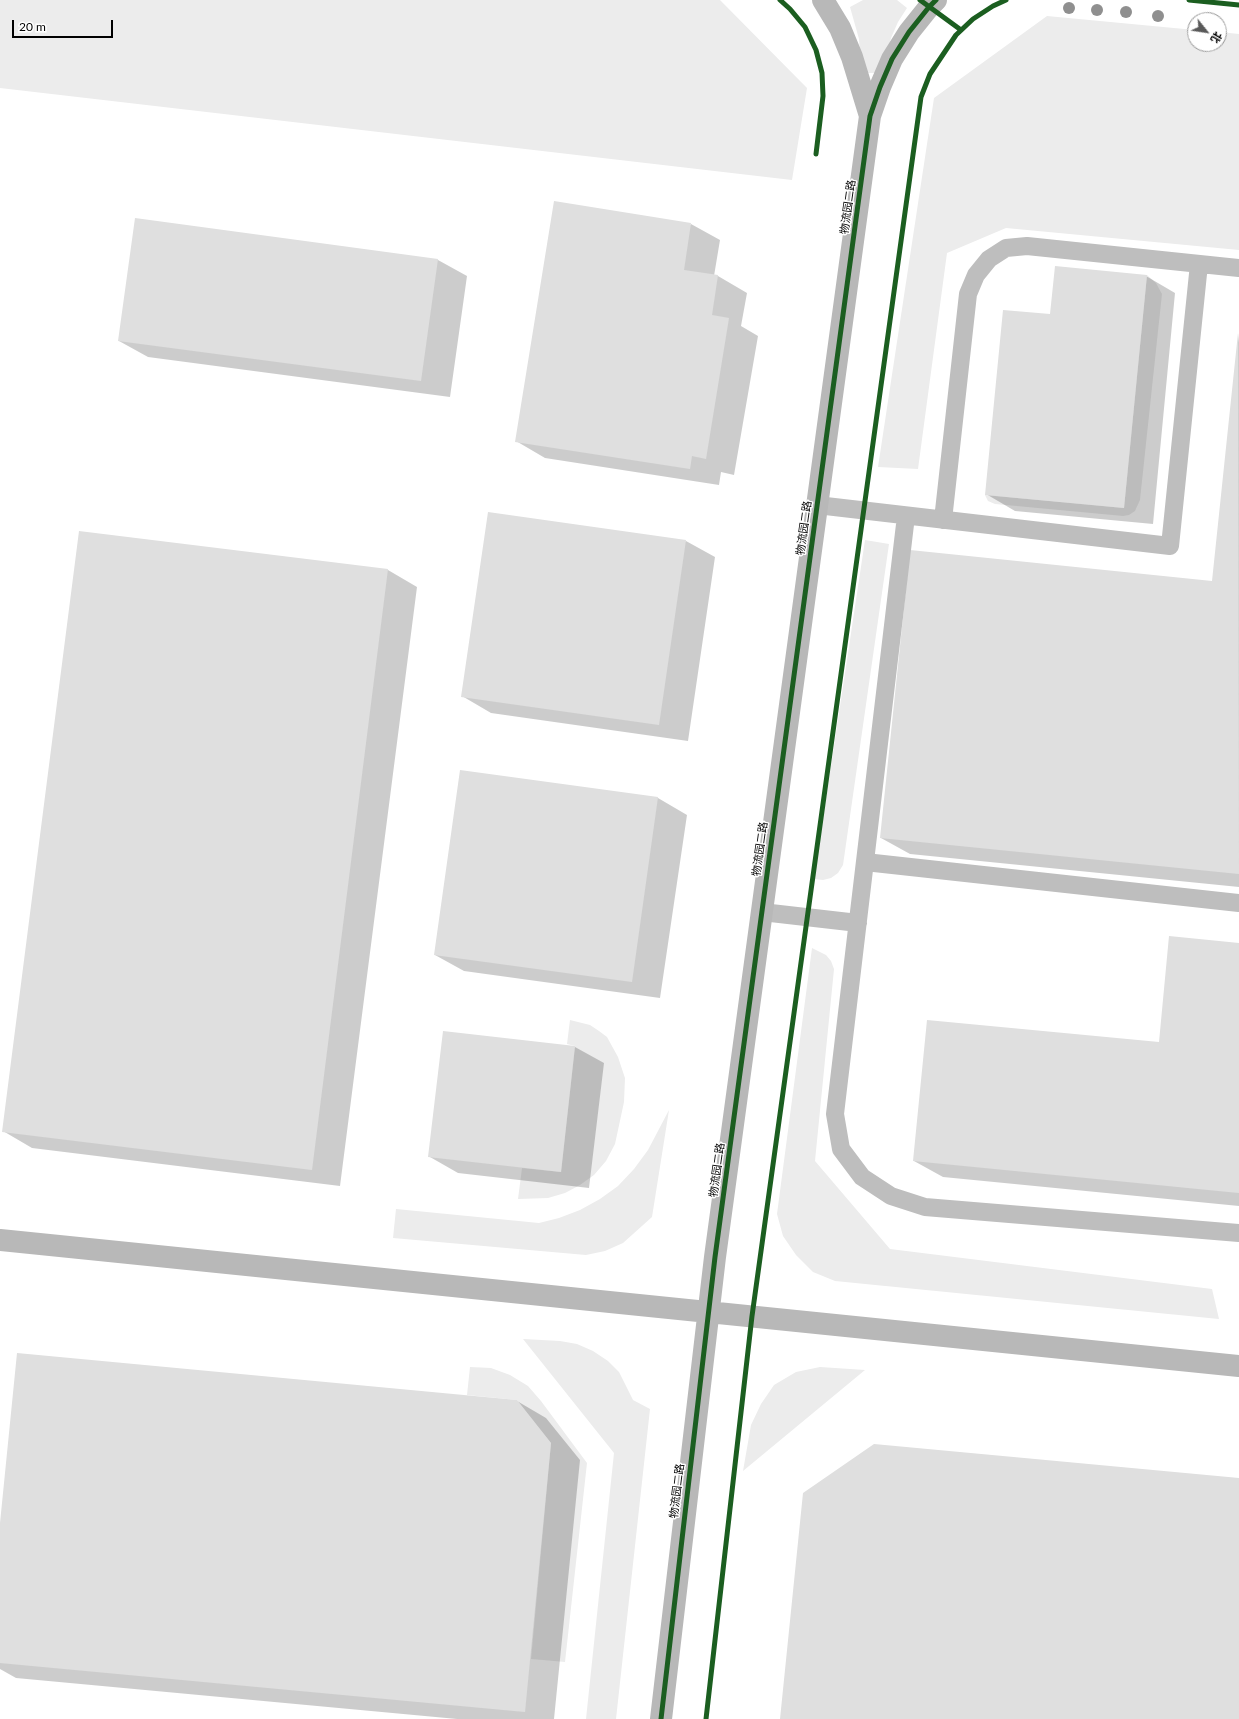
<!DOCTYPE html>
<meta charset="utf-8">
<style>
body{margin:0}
#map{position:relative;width:1239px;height:1719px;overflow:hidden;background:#fff;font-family:Lato,"Noto Sans SC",sans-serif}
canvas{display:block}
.north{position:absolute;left:1187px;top:12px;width:40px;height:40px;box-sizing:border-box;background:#fff;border:1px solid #999;border-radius:50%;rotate:120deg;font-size:11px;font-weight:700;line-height:16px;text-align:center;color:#000}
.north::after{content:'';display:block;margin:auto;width:14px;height:18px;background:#595959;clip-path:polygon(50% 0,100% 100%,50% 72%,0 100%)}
.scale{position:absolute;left:12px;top:20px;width:101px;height:18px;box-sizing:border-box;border:2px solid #000;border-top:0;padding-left:5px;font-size:12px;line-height:14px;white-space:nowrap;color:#000;-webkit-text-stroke:3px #fff;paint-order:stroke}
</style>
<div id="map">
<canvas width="1239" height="1719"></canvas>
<div class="north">北</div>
<div class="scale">20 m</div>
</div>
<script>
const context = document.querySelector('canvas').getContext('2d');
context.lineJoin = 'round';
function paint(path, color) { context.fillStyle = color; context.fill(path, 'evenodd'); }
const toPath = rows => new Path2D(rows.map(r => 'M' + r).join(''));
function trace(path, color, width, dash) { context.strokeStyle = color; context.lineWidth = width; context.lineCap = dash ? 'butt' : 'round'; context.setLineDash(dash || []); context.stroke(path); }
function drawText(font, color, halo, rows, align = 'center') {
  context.font = font + ' Lato,"Noto Sans SC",sans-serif'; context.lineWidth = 3; context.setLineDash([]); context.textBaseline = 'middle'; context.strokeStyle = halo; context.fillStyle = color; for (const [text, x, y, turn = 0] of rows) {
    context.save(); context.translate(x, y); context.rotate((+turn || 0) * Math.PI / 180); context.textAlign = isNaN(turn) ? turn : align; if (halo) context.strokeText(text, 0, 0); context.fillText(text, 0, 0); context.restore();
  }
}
const green = toPath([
 [0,0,720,0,807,88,792,180,0,88],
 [863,0,897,0,907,8,898,22,891,38,882,73,861,73,859,39,850,7],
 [1047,16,1195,30,1195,44,1219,44,1219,32,1239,34,1239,250,1006,228,947,253,918,469,878,467,934,98],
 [1147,275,1156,283,1162,294,1140,500,1135,511,1129,515,1123,516,995,504,988,501,985,495,1124,508],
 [865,540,889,544,843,865,838,873,831,878,823,880,814,879],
 [812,948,826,955,831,961,834,969,815,1161,890,1249,1212,1289,1219,1319,835,1281,813,1272,796,1255,783,1236,777,1214],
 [570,1020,590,1025,599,1031,607,1037,618,1057,625,1078,624,1102,615,1144,606,1161,594,1175,580,1185,565,1193,548,1198,518,1199,522,1168,561,1172,575,1046,567,1044],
 [669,1110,652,1217,623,1243,605,1251,586,1255,393,1238,396,1209,539,1223,559,1218,580,1210,600,1199,618,1186,634,1169,648,1150],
 [523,1339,560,1341,577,1344,593,1351,608,1361,619,1372,633,1400,650,1409,616,1719,586,1719,614,1453],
 [470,1367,491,1368,510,1375,528,1386,541,1401,587,1463,565,1662,531,1659,551,1443,517,1400,467,1395],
 [820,1367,865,1370,743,1471,751,1425,761,1404,774,1385,796,1372]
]);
const shadow = toPath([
 [136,220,438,260,467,276,450,397,148,357,119,341],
 [691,224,720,240,714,276,718,276,747,293,741,326,758,336,734,475,721,472,719,485,545,458,516,441],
 [1146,276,1175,293,1153,524,1015,511,986,494,1051,315],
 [1239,333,1239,887,910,854,881,838,1213,582],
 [80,532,388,570,417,587,340,1186,32,1148,3,1131],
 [686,541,715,557,688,741,491,713,462,696],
 [461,771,658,798,687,815,660,998,464,971,435,955],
 [1239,944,1239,1206,943,1177,914,1161,1160,1043],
 [575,1047,604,1063,589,1188,458,1173,430,1157],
 [517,1401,546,1418,580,1460,554,1719,457,1719,16,1678,0,1669,0,1534]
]);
const building = toPath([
 [554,201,691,223,684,270,718,275,712,315,729,318,706,459,692,456,690,469,515,442],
 [135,218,438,259,421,381,118,341],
 [1055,266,1147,275,1124,508,985,495,1003,310,1050,314],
 [1238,333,1239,874,880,838,910,550,1212,581],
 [488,512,686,540,659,725,461,697],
 [79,531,388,569,312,1170,2,1132],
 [460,770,658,797,632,982,434,955],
 [1169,936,1239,943,1239,1193,913,1161,927,1020,1159,1042],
 [443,1031,575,1046,561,1172,428,1157],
 [17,1353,517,1400,551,1443,525,1712,0,1663,0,1523],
 [874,1444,1239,1478,1239,1719,780,1719,803,1493]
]);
const lane = toPath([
 [817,505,1170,546,1199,264],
 [906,516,835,1114,841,1149,862,1177,891,1196,925,1207,1239,1233],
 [943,520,968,294,976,275,989,259,1006,248,1027,246,1239,268],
 [865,862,1239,903],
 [762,912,858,923]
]);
const secondary = toPath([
 [823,0,840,28,852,57,870,116],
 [0,1240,1239,1366],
 [661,1719,715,1257,870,116,880,87,892,59,909,32,929,7,936,0]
]);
const cycleway = toPath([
 [780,0,790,9,805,27,816,50,822,73,823,96,816,154],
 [920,0,961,30],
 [1189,0,1239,5],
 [661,1719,715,1257,870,116,880,87,892,59,909,32,929,7,936,0],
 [706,1719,752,1316,921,97,930,74,956,35,973,19,993,6,1006,0]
]);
const trees = [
 [1069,8],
 [1097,10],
 [1126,12],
 [1158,16]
];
const streetNames = [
 ["物流园二路",848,207,-82],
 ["物流园二路",804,528,-82],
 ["物流园二路",760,849,-82],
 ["物流园二路",717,1170,-82],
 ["物流园二路",677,1491,-83]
];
paint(green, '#ececec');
paint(shadow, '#0003');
paint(building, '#dfdfdf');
trace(lane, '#bebebe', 18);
trace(secondary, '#b8b8b8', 22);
trace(cycleway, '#1b5e20', 5);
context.fillStyle = '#8f8f8f';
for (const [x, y] of trees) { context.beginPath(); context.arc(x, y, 6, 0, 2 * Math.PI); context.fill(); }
drawText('11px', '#000', '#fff', streetNames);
</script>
